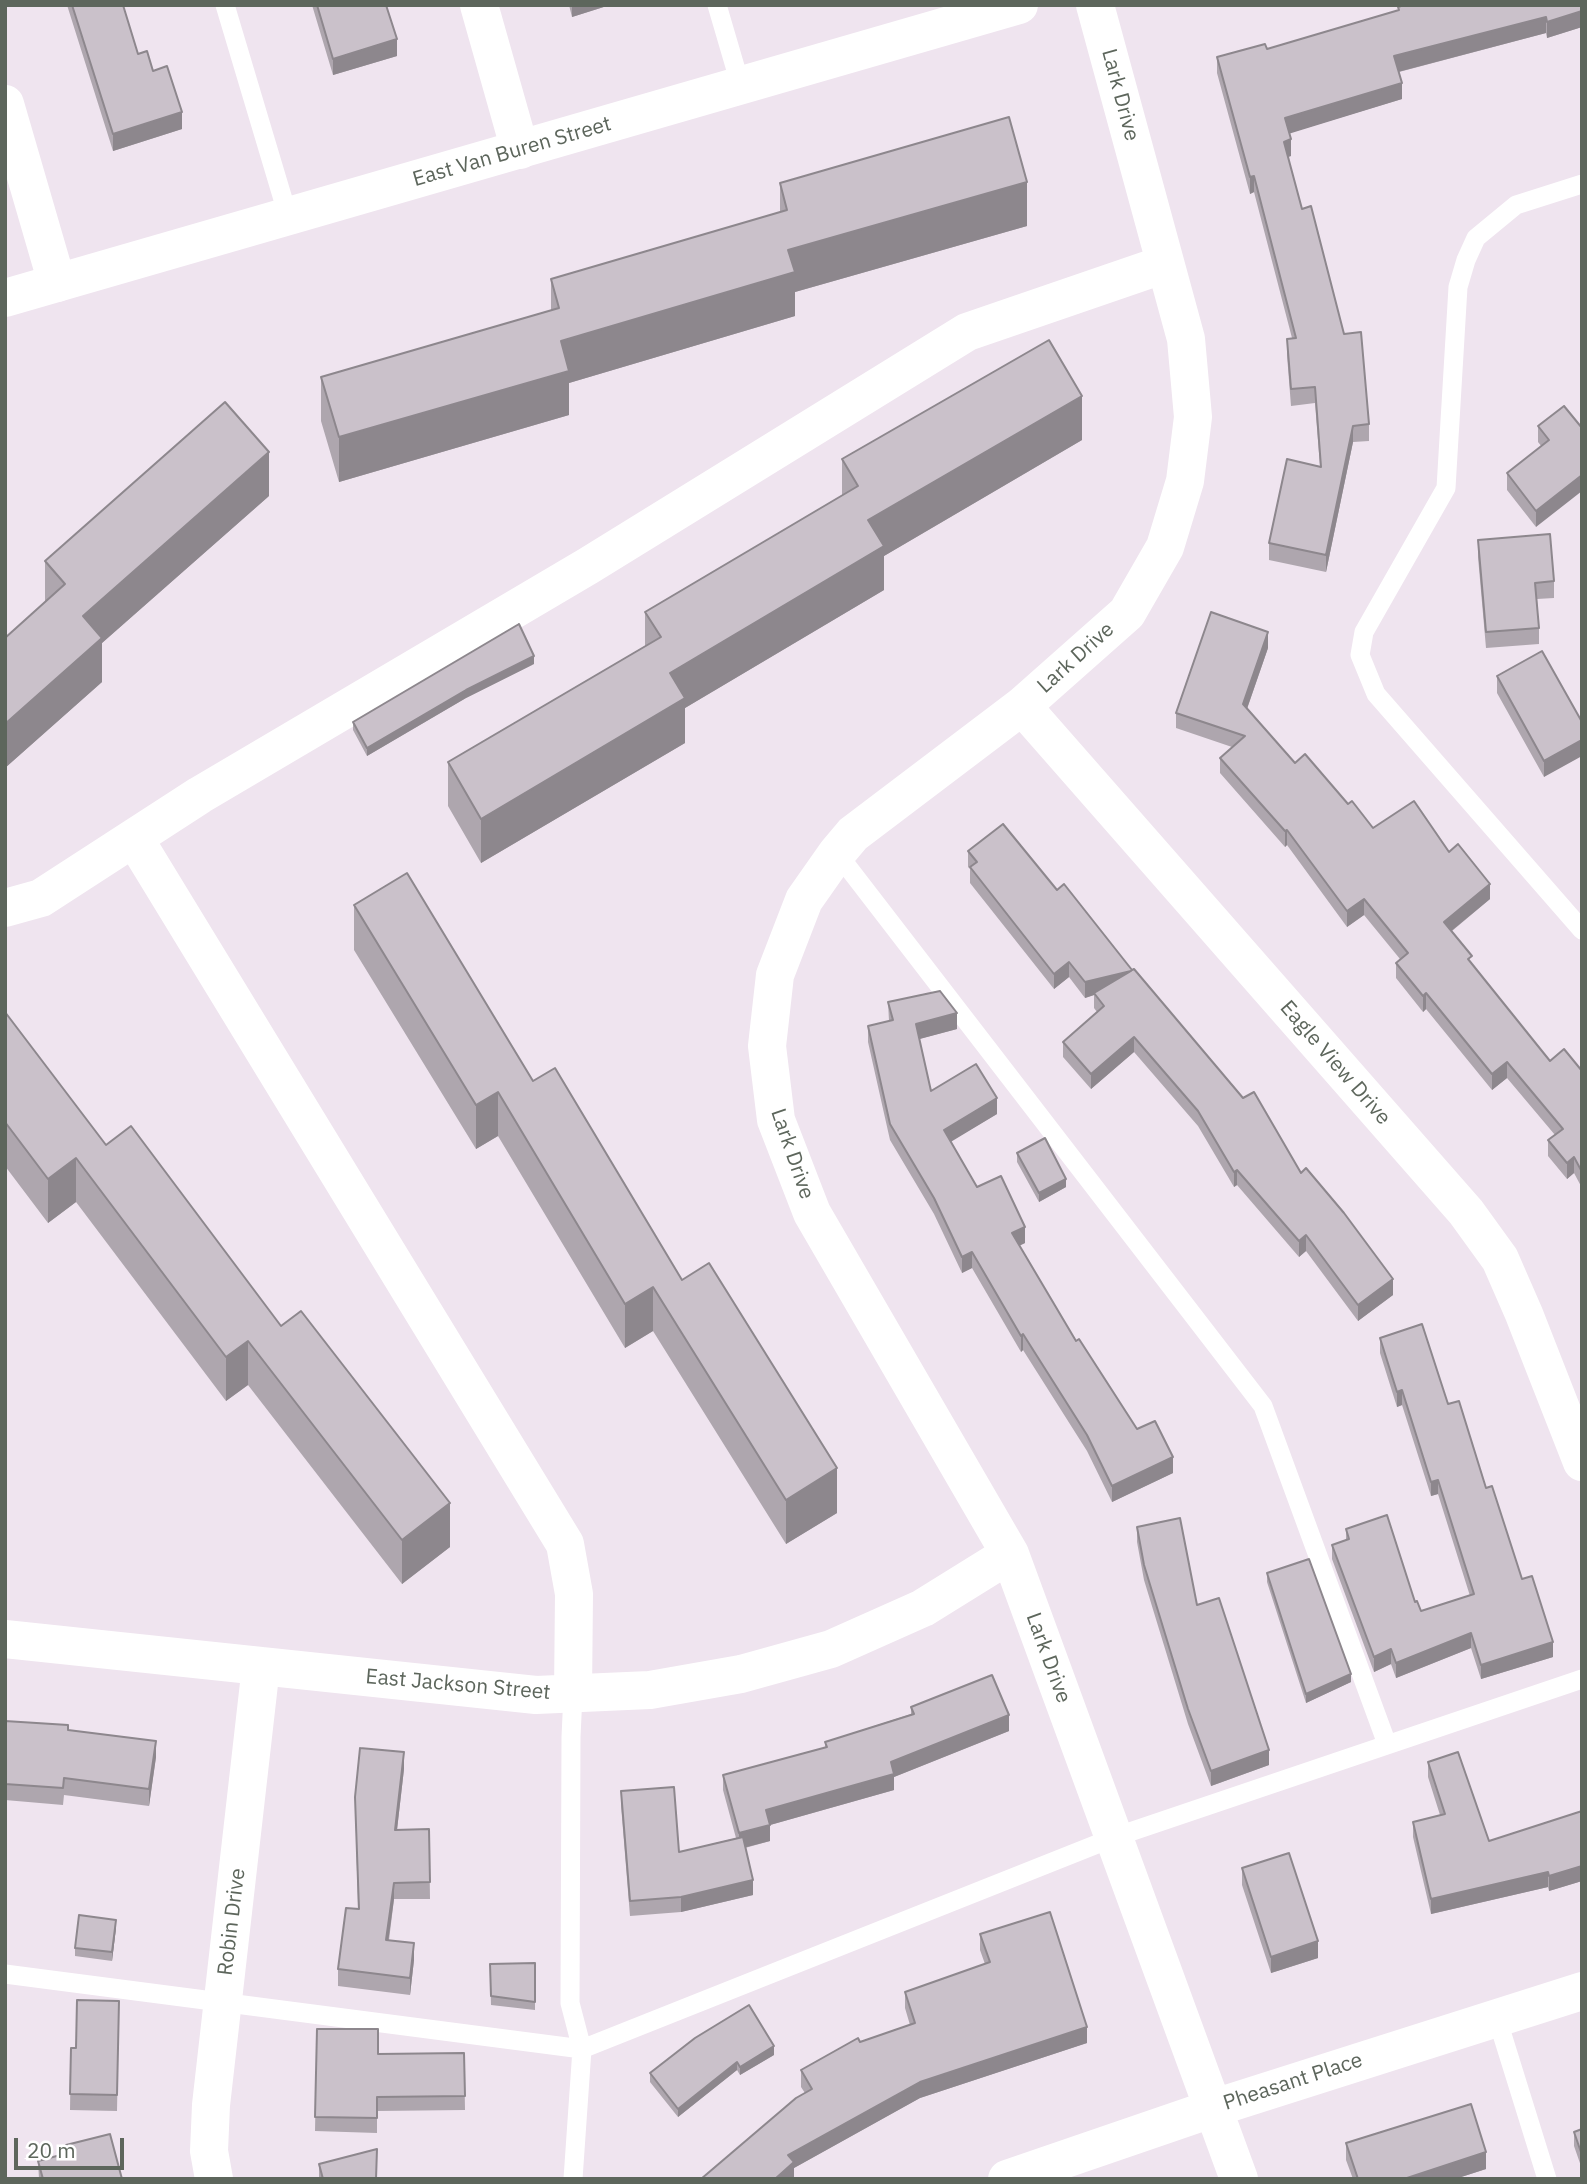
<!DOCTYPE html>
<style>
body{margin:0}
#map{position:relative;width:1587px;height:2184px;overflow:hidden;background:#efe4ef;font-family:"IBM Plex Sans",sans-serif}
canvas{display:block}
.frame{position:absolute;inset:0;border:7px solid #5d665c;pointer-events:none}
.scale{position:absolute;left:14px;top:2138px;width:110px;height:32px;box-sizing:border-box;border:4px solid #5d665c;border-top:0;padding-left:9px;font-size:21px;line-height:24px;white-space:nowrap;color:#5d665c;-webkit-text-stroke:5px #fff;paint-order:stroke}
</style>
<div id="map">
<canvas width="1587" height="2184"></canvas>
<div class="frame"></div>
<div class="scale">20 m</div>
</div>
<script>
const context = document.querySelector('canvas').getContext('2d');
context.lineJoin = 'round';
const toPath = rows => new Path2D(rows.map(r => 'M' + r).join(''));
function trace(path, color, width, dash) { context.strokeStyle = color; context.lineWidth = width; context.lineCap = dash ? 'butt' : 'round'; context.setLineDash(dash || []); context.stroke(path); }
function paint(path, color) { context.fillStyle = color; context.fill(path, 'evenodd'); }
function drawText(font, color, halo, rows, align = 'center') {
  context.font = font + ' "IBM Plex Sans",sans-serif'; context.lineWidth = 6; context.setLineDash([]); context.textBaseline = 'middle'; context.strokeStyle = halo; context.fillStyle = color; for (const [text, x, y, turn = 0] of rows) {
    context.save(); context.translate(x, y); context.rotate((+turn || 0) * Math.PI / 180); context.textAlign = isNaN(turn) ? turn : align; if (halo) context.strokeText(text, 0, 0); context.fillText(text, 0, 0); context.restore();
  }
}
const lane = toPath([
 [225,5,288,216],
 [717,5,741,87],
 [1582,184,1516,205,1476,238,1466,260,1458,287,1446,488,1364,632,1360,655,1376,694,1582,930],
 [837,853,1263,1406,1387,1744],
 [5,1974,582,2049,1115,1837,1582,1679],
 [1497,2018,1547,2179],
 [573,2179,582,2049,570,2003,571,1737,573,1694]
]);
const street = toPath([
 [479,5,520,150],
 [1095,5,1186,339,1193,417,1185,481,1165,547,1127,613,1022,706,853,834,837,853,804,900,775,975,767,1046,776,1120,812,1213,1010,1554,1239,2179],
 [5,104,57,283],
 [1022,706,1466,1212,1500,1259,1524,1314,1582,1462],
 [134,838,565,1544,574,1594,573,1694],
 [5,908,41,898,200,795,588,566,967,332,1165,264],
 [5,1639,536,1695,650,1690,741,1674,831,1649,923,1608,1010,1554],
 [214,2179,209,2151,211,2105,261,1666],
 [1007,2179,1214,2108,1582,1991]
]);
const secondary = toPath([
 [5,298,1019,5]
]);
const wall = toPath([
 [67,5,123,5,138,54,153,71,182,129,113,151],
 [312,5,386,5,397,56,333,75],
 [569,5,610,5,572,17],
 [1582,5,1582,27,1547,38,1546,33,1399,72,1402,99,1289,133,1291,156,1288,157,1302,209,1344,334,1369,424,1369,441,1353,442,1326,572,1269,560,1269,543,1320,466,1315,403,1291,406,1287,355,1287,339,1292,338,1254,192,1250,194,1217,73,1217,57,1267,49,1398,10,1398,7],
 [780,183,1027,226,795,292,795,316,569,383,569,415,339,482,321,421,321,377,551,310,551,279,780,212],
 [1564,406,1536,527,1507,490,1507,473,1542,447,1538,442,1538,426],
 [1082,440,884,556,884,590,685,708,685,743,481,863,448,806,448,762,645,646,645,612,842,496,842,459],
 [269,496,102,643,102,682,5,768,5,638,45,602,45,561],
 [1478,540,1554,581,1554,598,1537,599,1539,628,1539,644,1486,648,1478,557],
 [1268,648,1247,709,1295,763,1348,804,1373,828,1449,852,1490,899,1452,931,1472,964,1550,1061,1582,1071,1582,1188,1574,1173,1567,1179,1548,1156,1548,1140,1555,1135,1507,1078,1492,1090,1426,1009,1423,1012,1396,978,1396,963,1400,959,1364,915,1347,927,1287,845,1285,847,1220,773,1220,758,1232,747,1176,728,1176,713],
 [534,664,466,698,367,756,353,730,353,722],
 [1497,676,1582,722,1544,777,1497,693],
 [968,851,1057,890,1132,970,1301,1173,1393,1295,1358,1321,1306,1251,1299,1257,1237,1185,1234,1187,1198,1126,1134,1052,1091,1089,1063,1057,1063,1042,1097,1012,1094,1008,1094,995,1085,998,1069,977,1054,989,970,883,970,869,968,867],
 [354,905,533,1081,682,1280,837,1513,786,1544,653,1331,625,1348,498,1136,476,1149,354,950],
 [888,1002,957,1029,919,1039,931,1091,997,1114,951,1141,977,1187,1025,1243,1019,1246,1076,1341,1137,1429,1173,1473,1112,1502,1087,1451,1023,1350,1021,1352,972,1268,962,1273,934,1214,890,1140,868,1042,868,1026,889,1021],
 [5,1012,106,1145,281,1326,450,1547,402,1584,248,1385,226,1401,76,1202,48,1223,5,1166],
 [1017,1153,1066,1187,1039,1202,1017,1162],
 [1380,1338,1448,1404,1486,1488,1553,1657,1481,1679,1471,1648,1396,1678,1391,1664,1374,1672,1332,1559,1332,1545,1346,1540,1346,1529,1415,1602,1421,1611,1470,1596,1438,1494,1431,1496,1402,1405,1397,1407,1380,1353],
 [1137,1527,1197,1605,1269,1765,1211,1786,1188,1724,1144,1580,1137,1542],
 [1267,1573,1351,1682,1306,1703,1267,1582],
 [911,1707,1009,1731,894,1777,894,1790,770,1825,770,1841,745,1848,753,1895,681,1912,630,1916,621,1805,621,1791,679,1852,736,1838,723,1790,723,1775,825,1748,825,1742,911,1714],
 [5,1721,68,1730,156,1757,149,1806,64,1795,63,1805,5,1800],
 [1428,1762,1489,1841,1582,1811,1582,1881,1549,1891,1548,1887,1431,1914,1413,1837,1413,1822,1440,1815,1428,1777],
 [404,1769,397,1830,429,1829,430,1899,394,1899,389,1940,414,1960,410,1995,338,1986,338,1969,358,1909,355,1797],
 [1242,1868,1318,1958,1271,1973,1242,1885],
 [116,1928,112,1961,75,1956,75,1948],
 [980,1934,1087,2043,920,2098,794,2168,794,2179,701,2179,805,2093,801,2087,801,2070,860,2042,910,2025,905,2008,905,1992,985,1964,980,1950],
 [535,1963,535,2010,491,2005,490,1964],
 [119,2001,117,2111,70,2110,71,2048,76,2048],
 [317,2029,378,2054,464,2053,465,2110,377,2111,377,2133,315,2131],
 [774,2055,740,2075,737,2070,678,2117,650,2082,650,2073],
 [1582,2129,1582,2169,1574,2146,1574,2132],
 [1346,2143,1486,2169,1455,2179,1353,2179,1346,2160],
 [66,2145,122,2179,39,2179,38,2161,66,2154],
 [319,2164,376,2179,319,2179]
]);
const shadedWall = toPath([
 [572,5,610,5,572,17],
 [1582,11,1582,27,1547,38,1547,22],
 [1546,17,1546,33,1394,73,1394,56],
 [397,39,397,56,333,75,333,59],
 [1402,83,1402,99,1285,135,1285,118],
 [182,112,182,129,113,151,113,134],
 [1291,139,1291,156,1284,158,1284,142],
 [1254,176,1254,192,1250,194,1250,177],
 [1027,182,1027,226,795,292,795,316,569,383,569,415,339,482,339,437,561,341,788,250],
 [1082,396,1082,440,884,556,884,590,685,708,685,743,481,863,481,819,868,520],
 [1353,426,1353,442,1326,572,1326,555],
 [269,452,269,496,102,643,102,682,5,768,5,724,83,616],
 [1582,475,1582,491,1536,527,1536,511],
 [1268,632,1268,648,1243,720,1243,704],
 [534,656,534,664,466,698,367,756,367,748,466,690],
 [1582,740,1582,756,1544,777,1544,761],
 [1287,830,1287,845,1285,847,1285,831],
 [1490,884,1490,899,1444,937,1444,922],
 [1364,899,1364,915,1347,927,1347,911],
 [1069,962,1069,977,1054,989,1054,974],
 [1131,971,1094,993,1094,995,1085,998,1085,982],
 [1426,993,1426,1009,1423,1012,1423,996],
 [957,1013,957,1029,916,1040,916,1024],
 [1134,1037,1134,1052,1091,1089,1091,1074],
 [1507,1062,1507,1078,1492,1090,1492,1074],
 [498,1092,498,1136,476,1149,476,1105],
 [997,1098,997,1114,944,1146,944,1130],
 [1574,1157,1574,1173,1567,1179,1567,1163],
 [76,1158,76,1202,48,1223,48,1179],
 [1237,1170,1237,1185,1234,1187,1234,1172],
 [1066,1179,1066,1187,1039,1202,1039,1193],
 [1025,1227,1025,1243,1012,1249,1012,1233],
 [1306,1235,1306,1251,1299,1257,1299,1241],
 [972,1252,972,1268,962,1273,962,1257],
 [1393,1279,1393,1295,1358,1321,1358,1305],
 [653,1287,653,1331,625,1348,625,1304],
 [1023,1334,1023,1350,1021,1352,1021,1336],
 [248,1341,248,1385,226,1401,226,1357],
 [1402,1390,1402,1405,1397,1407,1397,1392],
 [1173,1457,1173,1473,1112,1502,1112,1486],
 [837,1468,837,1513,786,1544,786,1500],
 [1438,1480,1438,1494,1431,1496,1431,1482],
 [450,1503,450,1547,402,1584,402,1540],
 [1471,1633,1471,1648,1396,1678,1396,1663],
 [1553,1642,1553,1657,1481,1679,1481,1665],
 [1391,1649,1391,1664,1374,1672,1374,1657],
 [1351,1674,1351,1682,1306,1703,1306,1694],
 [1009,1715,1009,1731,894,1777,894,1790,770,1825,770,1841,739,1849,739,1833,766,1810],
 [156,1741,156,1757,149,1806,149,1789],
 [1269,1750,1269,1765,1211,1786,1211,1771],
 [404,1752,404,1769,395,1847,395,1830],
 [1582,1866,1582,1881,1549,1891,1549,1876],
 [1548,1872,1548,1887,1431,1914,1431,1899],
 [753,1880,753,1895,681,1912,681,1897],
 [394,1883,394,1899,386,1957,386,1940],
 [116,1920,116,1928,112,1961,112,1952],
 [1318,1941,1318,1958,1271,1973,1271,1957],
 [414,1943,414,1960,410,1995,410,1978],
 [1087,2027,1087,2043,920,2098,794,2168,794,2179,775,2179,788,2155,920,2082],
 [774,2046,774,2055,740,2075,740,2067],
 [737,2062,737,2070,678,2117,678,2109],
 [1486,2152,1486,2169,1455,2179,1404,2179]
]);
const building = toPath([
 [72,5,123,5,138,54,147,51,153,71,167,66,182,112,113,134,72,5],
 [317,5,386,5,397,39,333,59,317,5],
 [1404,5,1582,5,1582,11,1547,22,1546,17,1394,56,1402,83,1285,118,1291,139,1284,142,1302,209,1311,206,1344,334,1361,332,1369,424,1353,426,1326,555,1269,543,1287,459,1321,467,1315,387,1291,389,1287,339,1296,338,1254,176,1250,177,1217,57,1265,44,1267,49,1399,10,1398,7,1404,5],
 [1009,117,1027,182,788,250,795,272,561,341,569,371,339,437,321,377,559,308,551,279,787,210,780,183,1009,117],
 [1049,340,1082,396,868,520,884,546,670,673,685,698,481,819,448,762,661,637,645,612,858,486,842,459,1049,340],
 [225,402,269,452,83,616,102,638,5,724,5,638,65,584,45,561,225,402],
 [1564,406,1582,428,1582,475,1536,511,1507,473,1549,440,1538,426,1564,406],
 [1550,534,1554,581,1535,583,1539,628,1486,632,1478,540,1550,534],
 [1211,612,1268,632,1243,704,1295,763,1305,754,1348,804,1352,801,1373,828,1414,801,1449,852,1458,844,1490,884,1444,922,1472,956,1468,959,1550,1061,1564,1049,1582,1071,1582,1172,1574,1157,1567,1163,1548,1140,1563,1129,1507,1062,1492,1074,1426,993,1423,996,1396,963,1408,953,1364,899,1347,911,1287,830,1285,831,1220,758,1245,736,1176,713,1211,612],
 [519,624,534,656,466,690,367,748,353,722,519,624],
 [1542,651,1582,722,1582,740,1544,761,1497,676,1542,651],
 [1003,824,1057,890,1064,884,1132,970,1134,969,1243,1098,1254,1092,1301,1173,1306,1168,1344,1213,1393,1279,1358,1305,1306,1235,1299,1241,1237,1170,1234,1172,1198,1111,1134,1037,1091,1074,1063,1042,1104,1006,1094,993,1131,971,1085,982,1069,962,1054,974,970,867,977,862,968,851,1003,824],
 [407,873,533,1081,555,1068,682,1280,709,1263,837,1468,786,1500,653,1287,625,1304,498,1092,476,1105,354,905,407,873],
 [940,991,957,1013,916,1024,931,1091,976,1064,997,1098,944,1130,977,1187,1001,1176,1025,1227,1012,1233,1076,1341,1079,1339,1137,1429,1155,1421,1173,1457,1112,1486,1087,1435,1023,1334,1021,1336,972,1252,962,1257,934,1198,890,1124,868,1026,893,1020,888,1002,940,991],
 [5,1012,106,1145,131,1126,281,1326,301,1311,450,1503,402,1540,248,1341,226,1357,76,1158,48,1179,5,1122,5,1012],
 [1045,1138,1066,1179,1039,1193,1017,1153,1045,1138],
 [1422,1324,1448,1404,1459,1401,1486,1488,1492,1486,1522,1579,1532,1576,1553,1642,1481,1665,1471,1633,1396,1663,1391,1649,1374,1657,1332,1545,1349,1539,1346,1529,1387,1515,1415,1602,1417,1601,1421,1611,1474,1594,1438,1480,1431,1482,1402,1390,1397,1392,1380,1338,1422,1324],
 [1180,1518,1197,1605,1219,1598,1269,1750,1211,1771,1188,1709,1144,1565,1137,1527,1180,1518],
 [1309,1559,1351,1674,1306,1694,1267,1573,1309,1559],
 [992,1675,1009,1715,891,1762,894,1774,766,1810,770,1825,739,1833,723,1775,827,1747,825,1742,914,1714,911,1707,992,1675],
 [5,1721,68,1725,68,1730,156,1741,149,1789,64,1778,63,1788,5,1784,5,1721],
 [360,1748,404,1752,395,1830,429,1829,430,1882,394,1883,386,1940,414,1943,410,1978,338,1969,346,1908,359,1909,355,1797,360,1748],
 [1458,1752,1489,1841,1582,1811,1582,1866,1549,1876,1548,1872,1431,1899,1413,1822,1445,1814,1428,1762,1458,1752],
 [674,1787,679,1852,743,1837,753,1880,681,1897,630,1901,621,1791,674,1787],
 [1289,1853,1318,1941,1271,1957,1242,1868,1289,1853],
 [1050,1912,1087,2027,920,2082,788,2155,794,2162,775,2179,701,2179,796,2098,812,2089,801,2070,858,2038,860,2042,915,2023,905,1992,990,1962,980,1934,1050,1912],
 [79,1915,116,1920,112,1952,75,1948,79,1915],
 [535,1963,535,2002,491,1996,490,1964,535,1963],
 [77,2000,119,2001,117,2095,70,2094,71,2048,76,2048,77,2000],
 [749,2005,774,2046,740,2067,737,2062,678,2109,650,2073,695,2038,749,2005],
 [317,2029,378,2029,378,2054,464,2053,465,2096,377,2097,377,2118,315,2117,317,2029],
 [1471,2104,1486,2152,1404,2179,1358,2179,1346,2143,1471,2104],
 [1582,2129,1582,2155,1574,2132,1582,2129],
 [110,2134,122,2179,43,2179,38,2161,68,2153,66,2145,110,2134],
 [377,2149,376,2179,323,2179,319,2164,377,2149]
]);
const streetNames = [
 ["Lark Drive",1120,95,75],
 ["East Van Buren Street",512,152,-16],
 ["Lark Drive",1076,658,-42],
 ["Eagle View Drive",1335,1063,49],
 ["Lark Drive",792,1154,71],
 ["Lark Drive",1048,1658,70],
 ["East Jackson Street",458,1685,5],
 ["Robin Drive",232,1922,-83],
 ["Pheasant Place",1293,2082,-18]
];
trace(lane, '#fff', 19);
trace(street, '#fff', 38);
trace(secondary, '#fff', 38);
paint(wall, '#aea6ae');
paint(shadedWall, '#8d878d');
paint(building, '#cac1ca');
trace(building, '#8d878d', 2);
drawText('21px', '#5d665c', '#fff', streetNames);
</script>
